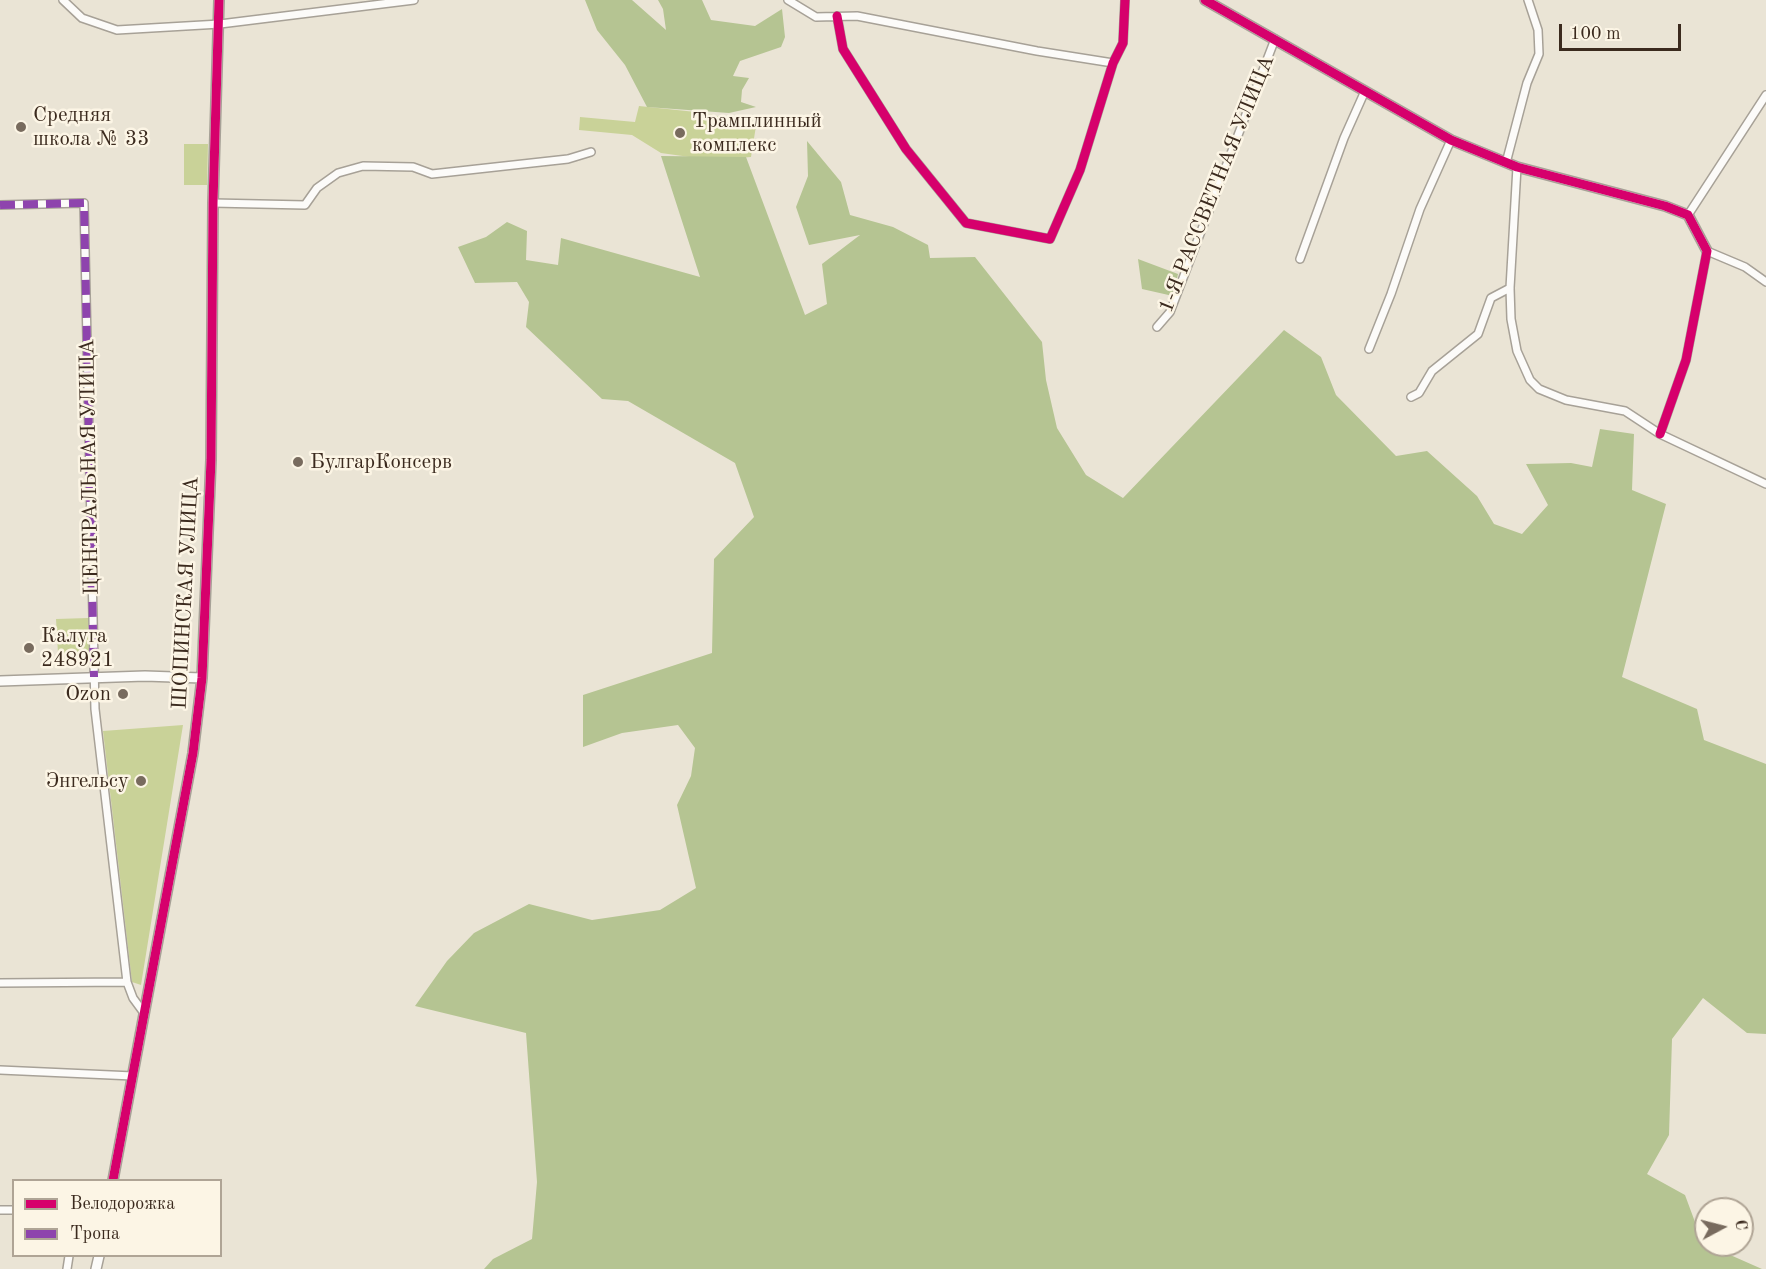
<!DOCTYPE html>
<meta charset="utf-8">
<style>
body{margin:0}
#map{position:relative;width:1766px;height:1269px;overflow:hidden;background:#eae4d5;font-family:"Old Standard TT",serif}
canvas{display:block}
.legend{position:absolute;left:12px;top:1179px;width:210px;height:78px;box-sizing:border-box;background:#fcf5e5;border:2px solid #afa495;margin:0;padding:8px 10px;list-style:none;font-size:18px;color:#3b2a1e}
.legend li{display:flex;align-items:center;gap:12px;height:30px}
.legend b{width:30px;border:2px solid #afa495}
.north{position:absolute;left:1694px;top:1197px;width:60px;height:60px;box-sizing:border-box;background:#fcf5e5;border:2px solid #afa495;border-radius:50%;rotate:83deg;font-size:16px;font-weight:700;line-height:24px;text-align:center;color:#3b2a1e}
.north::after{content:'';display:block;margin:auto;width:21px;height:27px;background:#786b5e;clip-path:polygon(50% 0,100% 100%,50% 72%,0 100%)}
.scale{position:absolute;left:1559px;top:24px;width:122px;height:27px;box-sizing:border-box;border:3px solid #3b2a1e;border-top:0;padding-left:8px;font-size:18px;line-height:21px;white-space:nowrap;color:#3b2a1e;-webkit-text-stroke:4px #fcf5e5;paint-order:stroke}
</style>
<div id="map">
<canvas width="1766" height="1269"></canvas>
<ul class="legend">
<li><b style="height:8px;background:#d6006c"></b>Велодорожка</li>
<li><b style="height:8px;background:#8e44ad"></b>Тропа</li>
</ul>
<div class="north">С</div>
<div class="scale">100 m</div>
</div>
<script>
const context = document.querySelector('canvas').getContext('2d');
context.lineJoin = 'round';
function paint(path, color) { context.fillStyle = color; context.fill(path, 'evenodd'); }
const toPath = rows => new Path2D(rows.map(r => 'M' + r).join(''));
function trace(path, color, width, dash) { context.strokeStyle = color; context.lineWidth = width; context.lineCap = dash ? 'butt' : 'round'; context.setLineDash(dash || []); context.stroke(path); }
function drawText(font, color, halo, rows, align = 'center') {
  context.font = font + ' "Old Standard TT",serif'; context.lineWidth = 5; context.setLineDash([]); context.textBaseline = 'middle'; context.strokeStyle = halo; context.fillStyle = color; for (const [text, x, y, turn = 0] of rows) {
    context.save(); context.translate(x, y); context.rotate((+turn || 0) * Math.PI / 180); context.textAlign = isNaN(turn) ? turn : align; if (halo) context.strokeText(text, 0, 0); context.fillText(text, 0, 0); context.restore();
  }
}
const green = toPath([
 [639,106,705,113,756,126,751,157,711,160,661,153,632,135,579,130,580,117,635,122],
 [184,144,208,144,207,185,184,185],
 [88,618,89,652,58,653,56,619],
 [183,725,141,985,132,982,103,731]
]);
const forest = toPath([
 [585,0,632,0,666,30,663,9,658,0,702,0,711,20,755,26,782,9,785,37,781,47,740,61,733,76,749,78,742,90,741,102,756,107,729,113,647,107,625,65,597,30],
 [807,141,841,182,850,215,893,227,928,245,930,258,975,257,1042,342,1046,380,1057,428,1086,475,1123,498,1284,330,1321,357,1336,395,1396,456,1427,451,1477,496,1494,524,1522,534,1548,505,1526,464,1571,463,1592,467,1600,429,1634,434,1632,490,1666,504,1622,677,1697,709,1704,740,1766,764,1766,1034,1747,1033,1703,998,1672,1039,1669,1135,1647,1174,1685,1195,1695,1222,1706,1232,1706,1245,1719,1245,1728,1254,1762,1269,484,1269,493,1259,532,1239,537,1182,526,1033,415,1006,447,961,474,933,529,904,592,920,660,910,696,888,677,805,691,776,695,748,678,725,622,733,583,747,583,695,712,653,714,559,754,517,735,463,628,401,602,399,526,327,529,302,517,282,475,283,458,247,486,237,507,222,527,231,526,260,558,265,561,238,700,277,661,156,746,157,805,315,827,304,822,264,860,235,809,245,796,207,808,176],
 [1138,259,1178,274,1173,296,1142,289]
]);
const minor = toPath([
 [63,0,82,18,117,30,220,24,414,0],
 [788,0,816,17,857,16,1037,51,1113,63],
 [837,16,843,49,906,149,966,223,1050,239,1080,170,1113,63,1123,43,1125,0],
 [1506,163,1527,83,1539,54,1538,30,1528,0],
 [1517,167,1510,288,1511,319,1517,351,1530,380,1539,389,1566,400,1625,411,1660,434,1766,484],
 [213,203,305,205,317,188,338,173,363,166,413,167,432,174,568,159,591,152],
 [0,205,84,203,95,709,127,982,133,998,144,1013],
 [1688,215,1766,95],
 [1300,259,1344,138,1365,91],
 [1157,327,1170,312,1275,39],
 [1369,349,1391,294,1420,209,1451,140],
 [1411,397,1419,393,1432,371,1478,334,1491,298,1510,288],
 [1660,434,1686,360,1707,251,1745,267,1766,282],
 [0,983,127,982],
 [0,1070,133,1076],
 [0,1210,14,1210],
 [67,1269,69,1256]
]);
const tertiary = toPath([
 [1205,0,1451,140,1517,167,1665,206,1688,215,1707,251],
 [0,681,145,676,202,678],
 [113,1180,193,753,202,678,211,460,213,203,219,0],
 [96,1269,99,1256]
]);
const quiet = toPath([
 [0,205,84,203,94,677]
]);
const cycleway = toPath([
 [1205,0,1451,140,1517,167,1665,206,1688,215,1707,251,1686,360,1660,434],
 [837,16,843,49,906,149,966,223,1050,239,1080,170,1113,63,1123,43,1125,0],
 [113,1180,193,753,202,678,211,460,213,203,219,0]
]);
const markers = [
 [21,127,6,"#786b5e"],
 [680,133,6,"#786b5e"],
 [298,462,6,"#786b5e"],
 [29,648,6,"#786b5e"],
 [123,694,6,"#786b5e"],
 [141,781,6,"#786b5e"]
];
const poiNames = [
 ["Средняя",33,115],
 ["школа № 33",33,139],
 ["Трамплинный",692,121],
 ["комплекс",692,145],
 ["БулгарКонсерв",310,462],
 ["Калуга",41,636],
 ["248921",41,660],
 ["Ozon",111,694,"right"],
 ["Энгельсу",129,781,"right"]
];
const streetNames = [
 ["1-Я РАССВЕТНАЯ УЛИЦА",1217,184,-68],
 ["ЦЕНТРАЛЬНАЯ УЛИЦА",90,467,-91],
 ["ШОПИНСКАЯ УЛИЦА",186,593,-87]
];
paint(green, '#c9d298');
paint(forest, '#b5c492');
trace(minor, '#a7a197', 10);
trace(tertiary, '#a7a197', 12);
trace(minor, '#fcfbf9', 7);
trace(tertiary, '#fcfbf9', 9);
trace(quiet, '#8e44ad', 8, [15, 8]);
trace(cycleway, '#d6006c', 9);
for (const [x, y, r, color] of markers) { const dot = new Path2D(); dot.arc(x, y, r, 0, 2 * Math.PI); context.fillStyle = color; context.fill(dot); trace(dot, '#fcf5e5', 2); }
drawText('21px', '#3b2a1e', '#fcf5e5', poiNames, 'left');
drawText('21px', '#3b2a1e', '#fcf5e5', streetNames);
</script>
